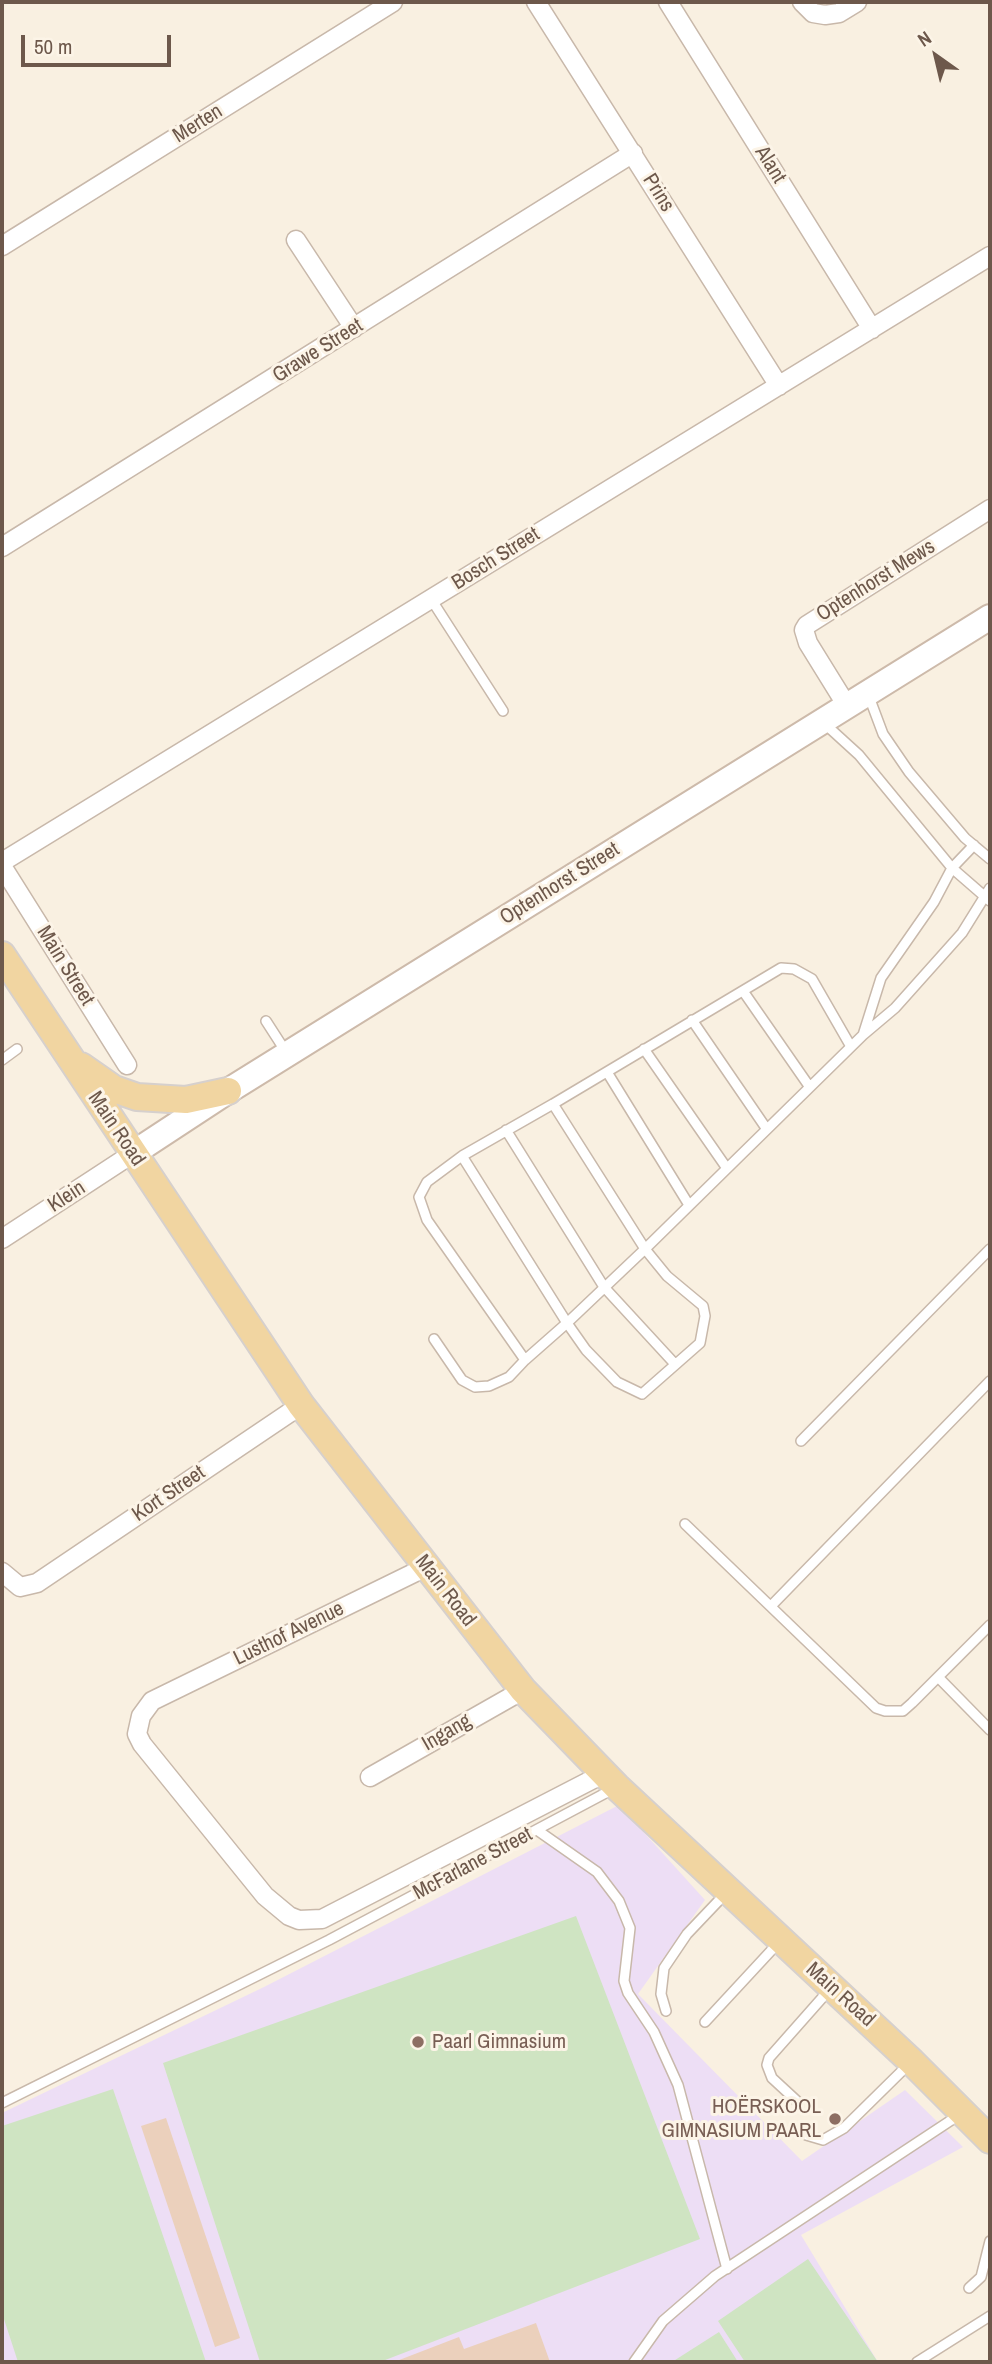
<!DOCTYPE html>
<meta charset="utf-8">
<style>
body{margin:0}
#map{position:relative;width:992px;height:2364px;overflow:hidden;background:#f9f0e1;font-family:"Archivo Narrow",sans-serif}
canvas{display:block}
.frame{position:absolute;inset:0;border:4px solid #6d584b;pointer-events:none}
.north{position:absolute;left:901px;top:21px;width:70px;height:70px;-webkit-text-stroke:5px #fcf4e7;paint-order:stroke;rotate:326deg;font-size:19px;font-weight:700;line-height:28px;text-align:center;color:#6d584b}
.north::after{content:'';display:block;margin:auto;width:24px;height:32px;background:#6d584b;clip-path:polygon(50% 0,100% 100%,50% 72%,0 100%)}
.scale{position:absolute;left:21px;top:35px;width:150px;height:32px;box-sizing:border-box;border:4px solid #6d584b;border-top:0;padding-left:9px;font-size:21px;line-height:24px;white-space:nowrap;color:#6d584b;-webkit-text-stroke:5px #fcf4e7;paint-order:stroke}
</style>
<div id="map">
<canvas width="992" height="2364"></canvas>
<div class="frame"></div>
<div class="north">N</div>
<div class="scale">50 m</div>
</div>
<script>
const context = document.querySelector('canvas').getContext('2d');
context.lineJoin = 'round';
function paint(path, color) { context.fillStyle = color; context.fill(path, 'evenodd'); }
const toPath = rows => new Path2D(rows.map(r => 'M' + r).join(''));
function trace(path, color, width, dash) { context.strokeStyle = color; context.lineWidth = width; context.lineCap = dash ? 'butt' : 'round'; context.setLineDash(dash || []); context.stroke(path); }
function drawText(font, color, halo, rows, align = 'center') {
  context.font = font + ' "Archivo Narrow",sans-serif'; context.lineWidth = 6; context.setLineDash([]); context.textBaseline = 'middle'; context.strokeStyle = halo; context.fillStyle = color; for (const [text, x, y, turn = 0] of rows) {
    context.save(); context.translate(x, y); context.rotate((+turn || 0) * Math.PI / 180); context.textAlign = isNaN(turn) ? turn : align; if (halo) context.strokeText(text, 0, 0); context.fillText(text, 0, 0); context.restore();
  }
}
const education = toPath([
 [619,1805,705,1900,638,1994,802,2161,905,2090,963,2147,801,2235,878,2362,2,2362,2,2113,264,1987]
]);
const green = toPath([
 [576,1916,700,2239,380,2362,260,2362,163,2063],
 [113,2089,206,2362,18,2362,2,2313,2,2126],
 [808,2259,878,2362,745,2362,718,2321],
 [719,2332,738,2362,672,2362]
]);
const building = toPath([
 [166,2118,240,2338,215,2347,141,2126],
 [536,2323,550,2362,394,2362,459,2337,464,2349]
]);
const service = toPath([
 [431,599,503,711],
 [868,694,883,734,909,772,965,838,990,859],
 [825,724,859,755,952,868,990,901],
 [974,845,952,868,934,902,881,978,863,1035,895,1008,962,933,990,888],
 [743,991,809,1086],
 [692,1020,766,1128],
 [266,1021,286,1052],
 [850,1045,812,979,794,969,781,968,553,1104,645,1249,863,1035],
 [644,1049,726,1167],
 [2,1060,17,1049],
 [607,1072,689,1205],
 [506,1130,604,1287,674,1363],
 [462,1156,427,1182,419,1197,427,1220,525,1360,567,1323,462,1156,553,1104],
 [645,1249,667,1276,703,1306,705,1316,700,1343,642,1394,617,1382,586,1350,567,1323,645,1249],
 [434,1339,462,1380,475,1387,489,1386,509,1377,525,1360],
 [801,1441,990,1249],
 [685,1524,876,1708,885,1711,903,1711,912,1703,990,1625],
 [771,1606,990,1381],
 [938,1677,990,1730],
 [537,1830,597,1872,619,1901,630,1928,624,1981,628,1993,654,2032,678,2085,727,2269],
 [666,2011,661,1994,664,1968,687,1934,726,1893],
 [705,2022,780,1941],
 [798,2102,772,2078,767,2065,769,2058,830,1989],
 [2,2103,329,1940,615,1788],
 [806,2135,823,2140,844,2128,910,2063],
 [969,2288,981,2277,990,2241],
 [634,2362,663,2321,715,2276,959,2115],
 [917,2362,990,2316]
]);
const minor = toPath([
 [536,2,779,386],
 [668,2,872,329],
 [802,2,813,13,825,15,839,13,857,2],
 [296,240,354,328],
 [2,246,393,2],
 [2,547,633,153],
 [847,706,808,643,804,630,807,625,990,509],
 [2,862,990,256],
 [2,866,127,1065],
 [2,1239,132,1154],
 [426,1567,152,1701,141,1716,137,1734,142,1744,265,1896,289,1916,299,1920,322,1919,603,1774],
 [2,1572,20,1587,37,1583,301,1405],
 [370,1777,523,1690]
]);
const secondary = toPath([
 [132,1154,228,1091,990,617]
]);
const primary = toPath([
 [2,955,301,1405,523,1690,617,1787,912,2062,990,2140],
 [81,1066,114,1089,137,1097,186,1100,228,1091]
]);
const markers = [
 [418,2042,7,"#8d6e63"],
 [835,2119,7,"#8d6e63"]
];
const streetNames = [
 ["Merten",198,124,-32],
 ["Alant",770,165,58],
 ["Prins",658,193,58],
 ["Grawe Street",318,351,-32],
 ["Bosch Street",496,559,-32],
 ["Optenhorst Mews",876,581,-32],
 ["Optenhorst Street",560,884,-32],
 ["Main Street",65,966,58],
 ["Main Road",116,1129,56],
 ["Klein",67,1197,-33],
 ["Kort Street",169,1494,-34],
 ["Main Road",445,1591,52],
 ["Lusthof Avenue",289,1634,-26],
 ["Ingang",447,1733,-30],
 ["McFarlane Street",473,1864,-28],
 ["Main Road",840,1995,42]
];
const educationNames = [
 ["Paarl Gimnasium",432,2042],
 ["HOËRSKOOL",821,2107,"right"],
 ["GIMNASIUM PAARL",821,2131,"right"]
];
paint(education, '#eddef5');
paint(green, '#cfe4c2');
paint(building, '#ebd0bc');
trace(service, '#c8b8aa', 12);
trace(minor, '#c8b8aa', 21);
trace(secondary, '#cdbaaa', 28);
trace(primary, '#d6d0cd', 30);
trace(service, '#fff', 9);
trace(minor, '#fff', 18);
trace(secondary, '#fff', 24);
trace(primary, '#f1d5a1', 26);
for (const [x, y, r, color] of markers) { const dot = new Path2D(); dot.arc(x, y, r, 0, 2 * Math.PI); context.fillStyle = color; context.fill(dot); trace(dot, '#fcf4e7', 2.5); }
drawText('21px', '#6d584b', '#fcf4e7', streetNames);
drawText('21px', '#785e54', '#fcf4e7', educationNames, 'left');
</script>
